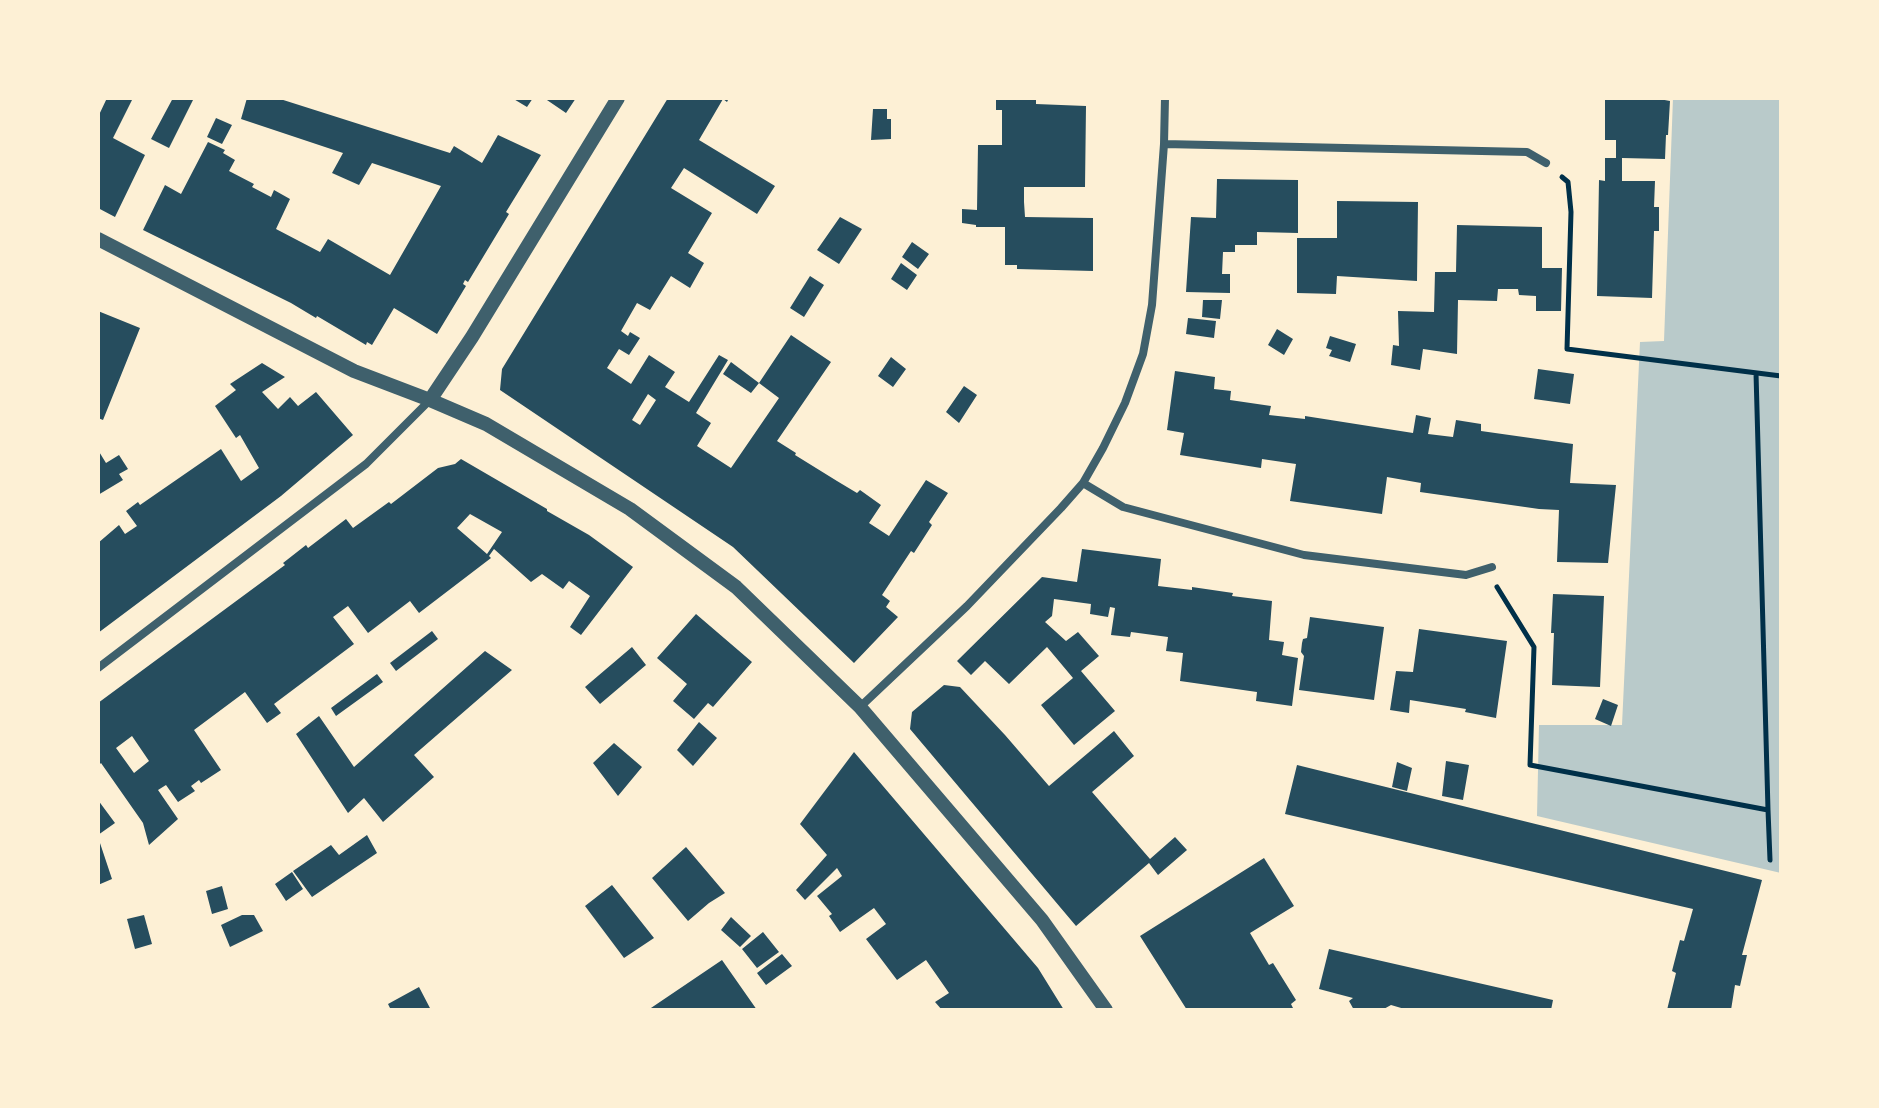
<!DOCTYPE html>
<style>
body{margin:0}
#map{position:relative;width:1879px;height:1108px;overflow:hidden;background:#fdf0d5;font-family:Montserrat,sans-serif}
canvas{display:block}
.frame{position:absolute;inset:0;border:100px solid #fdf0d5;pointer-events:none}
</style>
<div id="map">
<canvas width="1879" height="1108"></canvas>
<div class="frame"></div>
</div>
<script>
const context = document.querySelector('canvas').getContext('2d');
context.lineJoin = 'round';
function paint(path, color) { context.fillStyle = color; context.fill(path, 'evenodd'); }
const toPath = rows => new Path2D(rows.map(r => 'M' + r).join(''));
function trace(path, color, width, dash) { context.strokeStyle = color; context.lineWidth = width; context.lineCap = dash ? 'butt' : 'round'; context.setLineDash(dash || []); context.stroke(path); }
const green = toPath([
 [1673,98,1781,98,1781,873,1537,816,1539,725,1622,725,1640,342,1664,341]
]);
const building = toPath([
 [107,98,133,98,113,138,145,155,115,217,98,208,98,117],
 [173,98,194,98,169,148,151,139],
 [247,98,277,98,450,153,454,146,482,163,498,135,541,155,506,212,509,214,468,282,465,280,463,284,466,286,437,334,394,308,372,345,367,342,366,345,317,316,316,318,291,303,143,230,165,185,181,194,208,142,225,150,223,153,235,160,229,171,254,184,252,187,271,197,274,190,290,199,276,229,320,252,328,239,390,275,441,186,372,163,359,185,332,173,343,153,241,119],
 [512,98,533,98,527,107],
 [544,98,576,98,566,113],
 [668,98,729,98,727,102,723,99,699,140,775,186,757,214,684,168,671,188,712,213,688,253,704,263,690,288,671,276,650,310,637,303,621,331,628,336,630,332,640,338,629,355,619,349,607,368,631,384,649,355,675,372,665,387,689,402,719,355,728,360,696,413,711,423,697,446,731,468,779,398,759,383,791,335,831,362,777,441,796,453,795,455,837,481,857,493,860,490,881,505,869,523,889,536,926,480,948,493,929,522,932,525,914,553,911,551,882,595,890,601,886,607,898,617,854,663,733,547,500,390,502,369],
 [648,394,656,400,640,425,632,420],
 [996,98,1036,98,1036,104,1086,106,1085,187,1024,187,1024,202,1025,217,1093,218,1093,271,1017,269,1017,265,1005,265,1005,227,976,227,976,225,962,223,962,209,977,210,978,145,1002,145,1002,110,996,110],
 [1605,98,1654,98,1670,101,1668,135,1666,135,1665,159,1622,158,1622,181,1655,181,1654,207,1659,207,1659,231,1654,231,1652,298,1597,296,1599,180,1605,181,1605,158,1616,158,1616,140,1605,140],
 [873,109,887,109,887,119,891,119,891,139,871,140],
 [216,118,232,125,222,144,207,137],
 [1217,179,1298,180,1298,233,1257,232,1257,245,1235,245,1235,252,1223,252,1222,274,1230,274,1230,293,1186,292,1191,217,1216,218],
 [1337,201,1418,202,1417,281,1337,276,1336,294,1297,293,1297,238,1337,238],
 [840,217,862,229,839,264,817,250],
 [1457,225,1542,227,1542,268,1562,268,1561,311,1536,311,1536,296,1519,295,1518,289,1498,289,1497,301,1458,300,1457,354,1423,349,1420,370,1391,365,1393,345,1399,346,1398,311,1434,312,1435,272,1456,272],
 [912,242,929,254,918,269,902,257],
 [901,263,917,275,907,290,891,279],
 [810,276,824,285,804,317,790,308],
 [1203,300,1222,300,1220,319,1202,317],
 [98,311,140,328,103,420,98,418],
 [1188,318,1216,321,1214,338,1186,334],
 [1277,329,1293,339,1284,355,1268,345],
 [1330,336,1356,344,1350,362,1329,356,1332,350,1326,348],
 [891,357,906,369,893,387,878,376],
 [731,362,759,383,751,393,723,374],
 [262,363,285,377,262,392,278,409,290,397,298,406,316,392,353,435,281,496,98,633,98,543,119,525,125,534,137,526,126,511,138,502,140,505,221,449,241,481,259,468,240,435,236,438,215,406,236,390,230,384],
 [1538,369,1574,374,1570,404,1534,399],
 [1175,371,1215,377,1214,389,1231,391,1230,400,1271,406,1269,415,1305,419,1305,416,1413,433,1416,415,1431,418,1428,434,1453,437,1456,420,1481,424,1481,431,1573,444,1570,483,1616,485,1608,563,1557,562,1559,510,1539,509,1420,492,1421,483,1387,477,1382,514,1290,501,1296,464,1262,459,1261,468,1180,455,1184,433,1167,430],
 [964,386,977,395,959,423,946,412],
 [98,450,106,463,119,455,128,469,119,474,123,480,98,495],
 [461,459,547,509,547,511,589,535,633,567,581,635,570,627,590,596,569,581,563,589,542,574,531,582,494,549,489,556,491,558,419,613,410,601,368,633,348,606,333,617,354,644,274,704,281,713,267,723,245,692,194,730,221,770,201,783,199,780,191,786,195,791,178,802,166,785,158,790,178,819,149,845,143,823,101,763,98,766,98,703,285,565,283,563,306,545,308,548,346,519,353,528,389,502,391,504,438,468,455,464],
 [470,514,502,532,487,554,457,528],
 [132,736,149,761,134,773,116,748],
 [1082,549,1161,559,1158,586,1192,590,1192,587,1233,593,1232,596,1272,601,1269,640,1284,642,1282,655,1298,658,1292,706,1256,701,1257,692,1180,681,1183,653,1166,651,1168,637,1131,632,1130,637,1111,635,1115,608,1110,607,1108,617,1090,614,1091,604,1054,599,1052,616,1045,622,1066,641,1078,632,1099,656,1081,671,1115,711,1074,745,1041,705,1073,678,1047,647,1009,684,985,661,971,675,957,661,1042,577,1077,582],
 [1553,594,1604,596,1600,687,1552,685,1554,633,1551,633],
 [696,614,752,662,713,707,708,703,694,719,673,701,687,684,657,658],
 [1310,617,1384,627,1374,700,1299,690,1304,656,1301,652,1302,643,1303,639,1307,638],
 [1419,629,1507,641,1496,718,1465,712,1466,709,1410,700,1409,713,1390,710,1396,671,1413,672],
 [432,631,438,639,396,671,390,663],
 [632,647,646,665,600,704,585,687],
 [485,651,512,670,414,755,434,777,383,822,364,798,348,813,296,734,319,716,354,767],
 [377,674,383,682,336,716,331,708],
 [944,685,960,687,1005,735,1049,786,1114,731,1134,756,1092,792,1150,859,1175,837,1187,850,1158,875,1149,863,1076,926,910,729,912,712],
 [1603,699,1618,705,1611,726,1595,719],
 [699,722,717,738,693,766,677,750],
 [614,743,642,767,618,796,593,763],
 [854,752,1038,968,1064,1010,942,1010,935,1002,949,993,926,960,897,980,866,939,886,924,874,908,840,932,829,916,832,914,817,896,842,876,837,868,805,900,796,890,827,855,800,824],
 [1446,761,1469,765,1463,800,1442,796],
 [1397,762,1412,768,1407,791,1392,787],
 [1297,765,1762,880,1742,955,1747,955,1740,986,1735,985,1731,1010,1667,1010,1676,973,1672,971,1680,940,1684,941,1693,909,1285,814],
 [98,800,115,823,98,835],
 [367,835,377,853,312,897,293,871,331,845,339,855],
 [98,837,112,879,98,885],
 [686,847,725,893,709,903,688,921,652,878],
 [1264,858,1294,906,1250,933,1269,965,1273,963,1296,1000,1291,1004,1294,1010,1187,1010,1140,936],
 [292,872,303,889,286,901,275,884],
 [612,885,654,938,624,958,585,906],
 [222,886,228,909,212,914,206,891],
 [144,915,152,944,135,949,127,919],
 [242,915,254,915,263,931,230,947,221,925],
 [731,917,751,936,740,947,721,930],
 [763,932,779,952,757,968,742,949],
 [1329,949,1553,1000,1551,1010,1408,1010,1391,1005,1382,1010,1354,1010,1349,1001,1353,998,1319,989],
 [782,954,792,966,766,985,757,973],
 [722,960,757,1010,648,1010],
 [419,987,431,1010,391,1010,388,1004]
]);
const path = toPath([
 [1562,177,1568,182,1571,212,1567,349,1781,376],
 [1497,587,1534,647,1530,765,1768,810,1756,373],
 [1768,810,1770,860]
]);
const minor = toPath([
 [1164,144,1527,152,1546,163],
 [1083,483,1123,507,1304,555,1466,575,1492,567],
 [98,668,366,464,430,400],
 [860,707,967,606,1061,508,1083,483,1103,448,1125,403,1143,354,1152,305,1164,144,1165,98]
]);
const tertiary = toPath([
 [98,239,354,371,430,400,486,424,630,509,736,587,860,707,1042,920,1106,1010],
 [430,400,472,337,618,98]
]);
paint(green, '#b9caca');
paint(building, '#264d5e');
trace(path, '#003049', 5);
trace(minor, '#3f606c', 8);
trace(tertiary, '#3f606c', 14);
</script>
